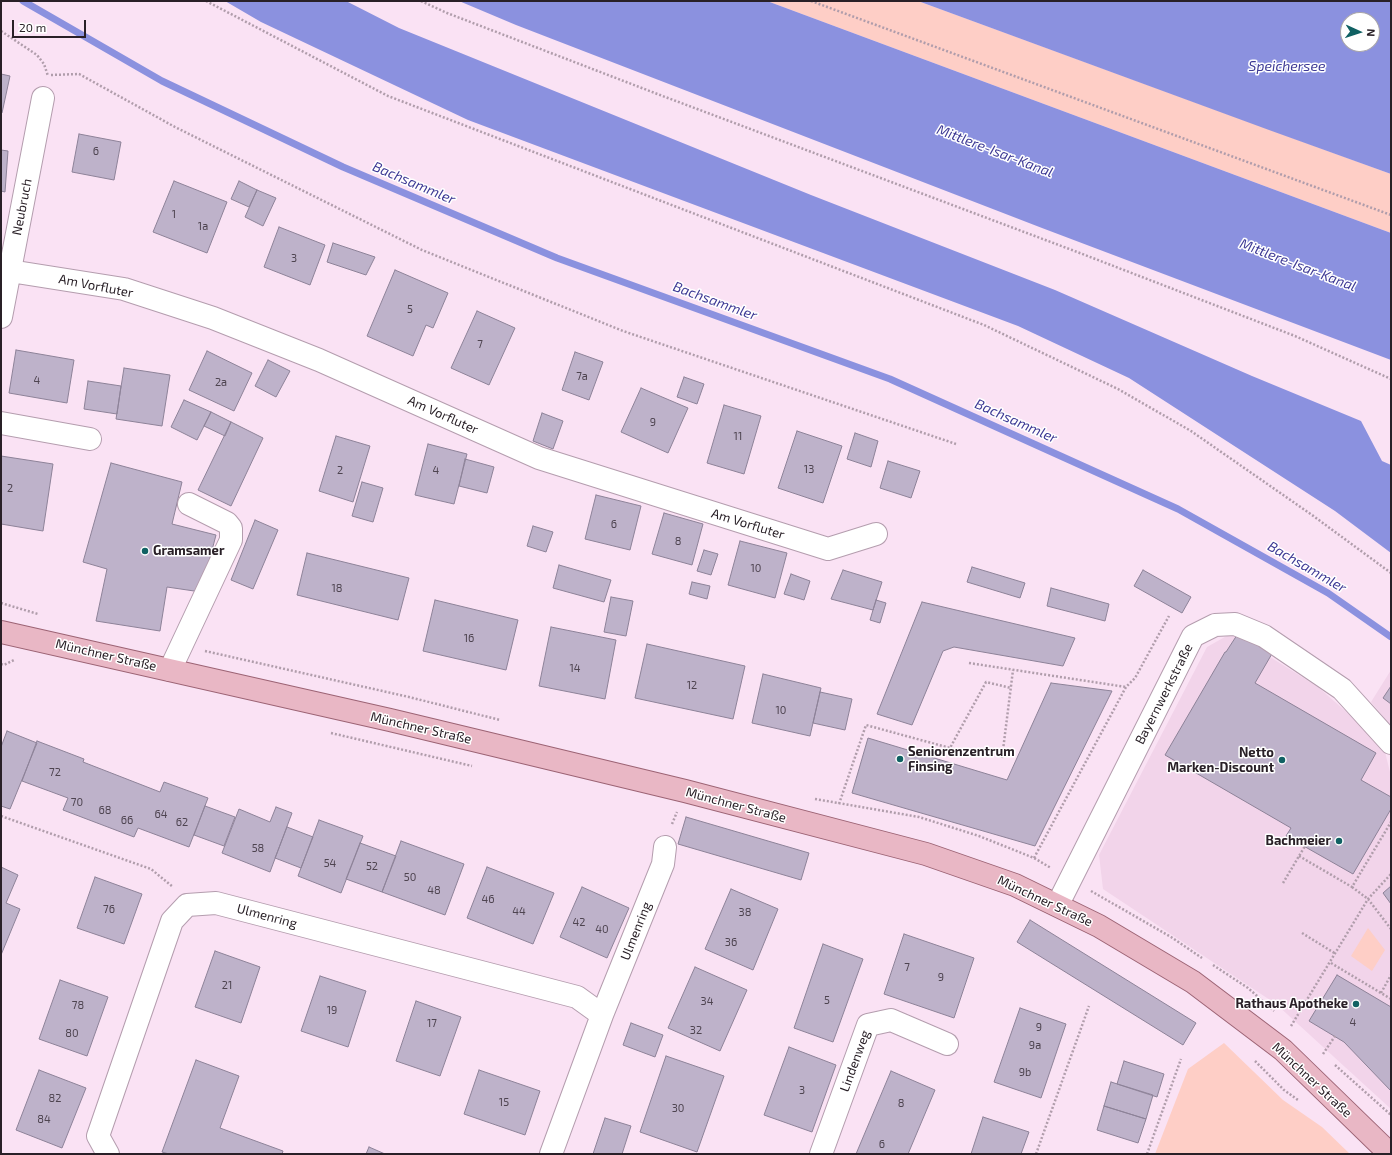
<!DOCTYPE html>
<meta charset="utf-8">
<style>
body{margin:0}
#map{position:relative;width:1392px;height:1155px;overflow:hidden;background:#fae2f4;font-family:"Exo 2",sans-serif}
canvas{display:block}
.frame{position:absolute;inset:0;border:2px solid #292027;pointer-events:none}
.north{position:absolute;left:1340px;top:12px;width:40px;height:40px;box-sizing:border-box;background:#fff;border:1px solid #a9a6a9;border-radius:50%;rotate:93deg;font-size:11px;font-weight:700;line-height:16px;text-align:center;color:#292027}
.north::after{content:'';display:block;margin:auto;width:14px;height:18px;background:#106163;clip-path:polygon(50% 0,100% 100%,50% 72%,0 100%)}
.scale{position:absolute;left:12px;top:20px;width:74px;height:18px;box-sizing:border-box;border:2px solid #292027;border-top:0;padding-left:5px;font-size:12px;line-height:14px;white-space:nowrap;color:#292027;-webkit-text-stroke:3px #fff;paint-order:stroke}
</style>
<div id="map">
<canvas width="1392" height="1155"></canvas>
<div class="frame"></div>
<div class="north">N</div>
<div class="scale">20 m</div>
</div>
<script>
const context = document.querySelector('canvas').getContext('2d');
context.lineJoin = 'round';
function paint(path, color) { context.fillStyle = color; context.fill(path, 'evenodd'); }
const toPath = rows => new Path2D(rows.map(r => 'M' + r).join(''));
function trace(path, color, width, dash) { context.strokeStyle = color; context.lineWidth = width; context.lineCap = dash ? 'butt' : 'round'; context.setLineDash(dash || []); context.stroke(path); }
function drawText(font, color, halo, rows, align = 'center') {
  context.font = font + ' "Exo 2",sans-serif'; context.lineWidth = 3; context.setLineDash([]); context.textBaseline = 'middle'; context.strokeStyle = halo; context.fillStyle = color; for (const [text, x, y, turn = 0] of rows) {
    context.save(); context.translate(x, y); context.rotate((+turn || 0) * Math.PI / 180); context.textAlign = isNaN(turn) ? turn : align; if (halo) context.strokeText(text, 0, 0); context.fillText(text, 0, 0); context.restore();
  }
}
const built = toPath([
 [1232,633,1318,687,1383,744,1391,776,1391,1109,1276,1004,1103,889,1099,855,1207,647],
 [1391,670,1391,726,1371,702]
]);
const green = toPath([
 [767,1,918,1,1391,174,1391,233],
 [1368,928,1385,950,1372,971,1351,956],
 [1224,1043,1283,1100,1322,1127,1350,1154,1155,1154,1188,1069]
]);
const water = toPath([
 [225,1,346,1,399,28,811,195,1055,290,1252,376,1361,421,1382,461,1391,465,1391,553,1335,511,1129,378,1018,326,468,120,261,22],
 [459,1,767,1,1391,233,1391,360,1042,228,516,25],
 [918,1,1391,1,1391,174,1269,130],
 [1348,20,1372,20,1372,44,1348,44]
]);
const stream = toPath([
 [23,1,162,81,343,167,557,258,890,379,1178,509,1328,593,1391,637]
]);
const building = toPath([
 [1,74,10,76,2,113,1,112,1,74],
 [79,134,121,142,114,180,72,172,79,134],
 [1,150,8,151,5,192,1,191,1,150],
 [174,181,227,202,207,253,153,232,174,181],
 [239,181,257,190,249,207,231,199,239,181],
 [257,190,276,198,263,226,245,217,257,190],
 [279,227,325,245,310,285,264,267,279,227],
 [333,243,375,257,366,275,327,262,333,243],
 [395,270,448,293,433,328,426,325,413,356,367,336,395,270],
 [477,311,515,328,489,385,451,368,477,311],
 [16,350,74,360,67,403,9,393,16,350],
 [207,351,252,373,234,411,189,390,207,351],
 [575,352,603,362,589,400,562,390,575,352],
 [268,360,290,371,276,397,255,386,268,360],
 [124,368,170,375,162,426,116,419,124,368],
 [684,377,704,384,697,404,677,397,684,377],
 [88,381,121,386,117,414,84,409,88,381],
 [641,388,688,408,668,453,621,432,641,388],
 [184,400,211,412,197,440,171,427,184,400],
 [724,405,761,416,744,474,707,463,724,405],
 [211,412,231,422,225,436,204,426,211,412],
 [542,413,563,421,553,449,533,441,542,413],
 [231,422,263,438,231,506,198,490,231,422],
 [797,431,842,446,823,503,778,488,797,431],
 [855,433,878,441,871,467,847,459,855,433],
 [336,436,370,446,353,502,319,491,336,436],
 [428,444,467,454,454,504,415,495,428,444],
 [1,456,53,464,43,531,1,524,1,456],
 [465,459,494,467,487,493,459,486,465,459],
 [888,461,920,471,911,498,880,488,888,461],
 [111,463,182,482,172,524,216,535,201,592,167,587,160,631,96,621,107,569,83,562,111,463],
 [362,482,383,488,373,522,352,516,362,482],
 [596,495,641,506,630,550,585,539,596,495],
 [664,513,703,524,692,565,652,554,664,513],
 [255,520,278,530,253,589,231,580,255,520],
 [533,526,553,532,546,552,527,546,533,526],
 [740,541,787,553,775,598,728,585,740,541],
 [704,550,718,554,711,575,697,571,704,550],
 [307,553,409,578,398,620,297,595,307,553],
 [559,565,611,580,604,602,553,588,559,565],
 [972,567,1025,583,1020,598,967,582,972,567],
 [843,570,882,582,873,610,831,599,843,570],
 [1143,570,1191,597,1182,613,1134,586,1143,570],
 [791,574,810,581,804,600,784,594,791,574],
 [692,582,710,586,707,599,689,594,692,582],
 [1051,588,1109,604,1105,621,1047,606,1051,588],
 [611,597,633,601,626,636,604,632,611,597],
 [435,600,518,620,506,670,423,651,435,600],
 [876,600,886,603,880,623,870,620,876,600],
 [922,602,1075,638,1063,666,954,647,943,651,912,725,877,714,922,602],
 [551,627,616,640,605,699,539,686,551,627],
 [1239,632,1273,652,1255,683,1376,753,1361,780,1391,797,1391,809,1353,874,1286,836,1291,828,1165,755,1225,652,1226,652,1239,632],
 [647,644,745,666,733,719,635,698,647,644],
 [763,674,821,688,810,736,752,723,763,674],
 [1051,683,1112,691,1035,846,852,793,868,738,1007,780,1051,683],
 [1391,686,1391,704,1383,698,1391,686],
 [820,692,852,699,845,730,813,723,820,692],
 [7,731,37,743,10,809,1,806,1,747,7,731],
 [37,741,84,759,83,762,160,792,164,782,208,798,189,847,138,828,134,837,63,810,68,798,22,781,37,741],
 [205,806,235,817,224,846,194,835,205,806],
 [276,807,292,813,270,872,222,853,239,809,270,822,276,807],
 [686,817,809,853,801,880,678,844,686,817],
 [319,820,363,836,341,893,298,876,319,820],
 [287,827,313,837,301,868,275,858,287,827],
 [401,841,464,864,445,915,382,892,401,841],
 [360,843,396,856,382,892,346,879,360,843],
 [1,867,18,875,6,903,20,909,1,955,1,867],
 [487,867,554,893,533,944,467,918,487,867],
 [95,877,142,894,124,944,77,928,95,877],
 [1391,886,1391,904,1383,893,1391,886],
 [582,887,629,908,607,958,560,937,582,887],
 [731,889,778,909,753,970,705,949,731,889],
 [1030,920,1196,1023,1183,1045,1017,942,1030,920],
 [904,934,974,958,954,1018,884,994,904,934],
 [823,944,863,959,833,1042,794,1028,823,944],
 [215,951,260,967,241,1023,195,1007,215,951],
 [695,967,747,990,720,1051,668,1028,695,967],
 [1337,975,1391,1007,1391,1091,1344,1042,1309,1021,1337,975],
 [320,976,366,991,348,1047,301,1031,320,976],
 [60,980,108,997,87,1056,39,1039,60,980],
 [416,1001,461,1017,440,1076,396,1061,416,1001],
 [1020,1008,1066,1024,1041,1098,994,1082,1020,1008],
 [631,1023,663,1035,655,1057,623,1045,631,1023],
 [789,1047,836,1065,812,1132,764,1115,789,1047],
 [666,1056,724,1076,697,1152,640,1132,666,1056],
 [196,1060,239,1076,220,1128,283,1151,282,1154,169,1154,162,1152,196,1060],
 [1124,1061,1164,1074,1157,1097,1117,1084,1124,1061],
 [39,1070,86,1088,62,1148,16,1130,39,1070],
 [479,1070,540,1091,525,1135,464,1114,479,1070],
 [891,1071,935,1090,908,1154,856,1154,891,1071],
 [1111,1082,1153,1095,1146,1119,1104,1106,1111,1082],
 [1104,1106,1146,1119,1138,1143,1097,1130,1104,1106],
 [983,1117,1029,1132,1021,1154,971,1154,983,1117],
 [605,1118,631,1126,622,1154,593,1154,605,1118],
 [369,1147,385,1154,366,1154,369,1147]
]);
const path = toPath([
 [206,1,388,96,984,325,1118,389,1191,431,1312,515,1391,573],
 [421,1,447,13,660,95,1072,250,1295,336,1391,379],
 [811,1,1391,215],
 [1,31,37,55,44,64,48,76],
 [51,75,79,74,175,127,422,250,623,331,956,444],
 [1,603,38,614],
 [205,651,409,697,500,720],
 [969,663,1126,687],
 [1,664,4,665,14,660],
 [331,733,472,766],
 [1002,758,1013,670],
 [815,799,919,817,979,836,1034,858,1051,868],
 [839,804,866,725,950,748,986,682,1011,688],
 [1,816,151,869,173,887],
 [672,824,677,812],
 [1299,856,1352,887,1391,822],
 [1034,858,1126,687,1135,678,1169,616],
 [1283,883,1305,846],
 [1352,887,1368,899,1391,929],
 [1091,891,1171,937,1202,958],
 [1302,933,1336,954],
 [1331,963,1391,999],
 [1213,965,1248,988,1274,1011],
 [1381,993,1391,975],
 [1291,1026,1368,899,1391,874],
 [1323,1054,1335,1036],
 [1255,1061,1284,1090,1298,1100],
 [1335,1065,1391,1115],
 [1036,1154,1089,1006],
 [1147,1154,1181,1059]
]);
const minor = toPath([
 [10,271,124,289,213,318,319,360,539,458,828,549,876,534],
 [1,317,43,98],
 [1,423,90,439],
 [170,670,231,540,231,528,227,523,189,504],
 [1058,904,1193,636,1215,625,1235,624,1264,636,1342,689,1391,743],
 [602,1015,663,864,665,847],
 [108,1154,98,1136,172,921,187,905,216,903,577,997,602,1015,551,1154],
 [821,1154,868,1025,891,1020,947,1044]
]);
const major = toPath([
 [1,632,390,720,685,791,926,854,1015,885,1099,926,1193,982,1283,1050,1390,1154]
]);
const markers = [
 [145,551,4,"#106163"],
 [900,759,4,"#106163"],
 [1282,760,4,"#106163"],
 [1339,841,4,"#106163"],
 [1356,1004,4,"#106163"]
];
const numberNames = [
 ["6",96,151],
 ["1",174,214],
 ["1a",203,226],
 ["3",294,258],
 ["5",410,309],
 ["7",480,344],
 ["7a",582,376],
 ["4",37,380],
 ["2a",221,382],
 ["9",653,422],
 ["11",738,436],
 ["13",809,469],
 ["2",340,470],
 ["4",436,470],
 ["2",10,488],
 ["6",614,524],
 ["8",678,541],
 ["10",756,568],
 ["18",337,588],
 ["16",469,638],
 ["14",575,668],
 ["12",692,685],
 ["10",781,710],
 ["72",55,772],
 ["70",77,802],
 ["68",105,810],
 ["64",161,814],
 ["66",127,820],
 ["62",182,822],
 ["58",258,848],
 ["54",330,863],
 ["52",372,866],
 ["50",410,877],
 ["48",434,890],
 ["46",488,899],
 ["76",109,909],
 ["44",519,911],
 ["38",745,912],
 ["42",579,922],
 ["40",602,929],
 ["36",731,942],
 ["7",907,967],
 ["9",941,977],
 ["21",227,985],
 ["5",827,1000],
 ["34",707,1001],
 ["78",78,1005],
 ["19",332,1010],
 ["4",1353,1022],
 ["17",432,1023],
 ["9",1039,1027],
 ["32",696,1030],
 ["80",72,1033],
 ["9a",1035,1045],
 ["9b",1025,1072],
 ["3",802,1090],
 ["82",55,1098],
 ["15",504,1102],
 ["8",901,1103],
 ["30",678,1108],
 ["84",44,1119],
 ["6",882,1144]
];
const streetNames = [
 ["Neubruch",22,207,-79],
 ["Am Vorfluter",96,286,11],
 ["Am Vorfluter",443,415,24],
 ["Am Vorfluter",748,524,17],
 ["Münchner Straße",106,655,13],
 ["Bayernwerkstraße",1164,694,-63],
 ["Münchner Straße",421,728,13],
 ["Münchner Straße",736,805,15],
 ["Münchner Straße",1045,901,25],
 ["Ulmenring",267,916,15],
 ["Ulmenring",636,931,-68],
 ["Lindenweg",855,1061,-70],
 ["Münchner Straße",1312,1080,43]
];
const poiNames = [
 ["Gramsamer",153,551,"left"],
 ["Seniorenzentrum",908,752,"left"],
 ["Finsing",908,767,"left"],
 ["Netto",1274,753],
 ["Marken-Discount",1274,768],
 ["Bachmeier",1331,841],
 ["Rathaus Apotheke",1348,1004]
];
const waterNames = [
 ["Speichersee",1287,66],
 ["Mittlere-Isar-Kanal",995,151,21],
 ["Bachsammler",414,183,23],
 ["Mittlere-Isar-Kanal",1298,265,21],
 ["Bachsammler",715,301,20],
 ["Bachsammler",1016,421,24],
 ["Bachsammler",1307,567,30]
];
paint(built, '#f2d4ea');
paint(green, '#fecec6');
paint(water, '#8b91df');
trace(stream, '#8b91df', 7);
paint(building, '#beb2ca');
trace(building, '#8d8298', 1);
trace(minor, '#b49dae', 24);
trace(major, '#9c6374', 24);
trace(path, '#b09dab', 2.5, [2, 2]);
trace(minor, '#fff', 22);
trace(major, '#e9b7c5', 22);
for (const [x, y, r, color] of markers) { const dot = new Path2D(); dot.arc(x, y, r, 0, 2 * Math.PI); context.fillStyle = color; context.fill(dot); trace(dot, '#fff', 1.5); }
drawText('11px', '#4e4450', null, numberNames);
drawText('13px', '#292027', '#fff', streetNames);
drawText('bold 13px', '#292027', '#fff', poiNames, 'right');
drawText('italic 14px', '#3e3a95', '#fff', waterNames);
</script>
